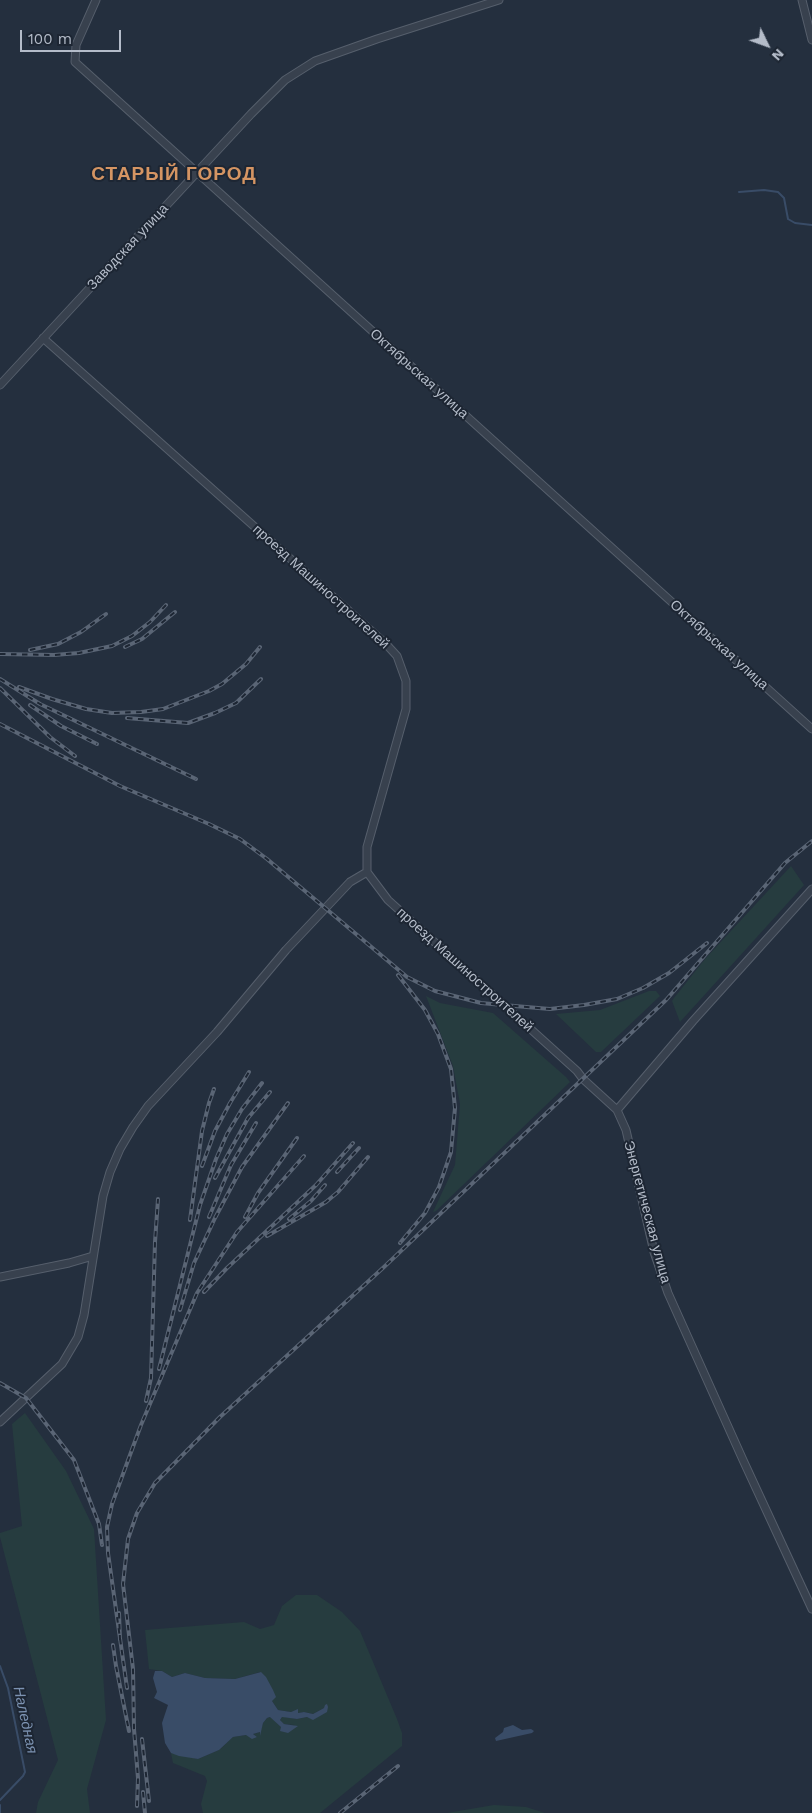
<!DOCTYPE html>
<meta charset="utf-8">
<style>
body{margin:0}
#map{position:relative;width:812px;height:1813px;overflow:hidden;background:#242f3e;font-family:"Work Sans",sans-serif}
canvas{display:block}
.north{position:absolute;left:742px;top:20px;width:50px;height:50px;-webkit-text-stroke:4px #1d2633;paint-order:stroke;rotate:132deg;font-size:14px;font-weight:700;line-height:20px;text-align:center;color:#b4bcc9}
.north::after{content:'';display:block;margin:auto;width:18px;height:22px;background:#b4bcc9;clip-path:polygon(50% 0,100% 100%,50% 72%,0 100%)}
.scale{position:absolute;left:20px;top:30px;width:101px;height:22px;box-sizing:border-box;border:2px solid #b4bcc9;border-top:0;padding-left:6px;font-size:15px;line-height:18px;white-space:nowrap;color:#b4bcc9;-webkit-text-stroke:4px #1d2633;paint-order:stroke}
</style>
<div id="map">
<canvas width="812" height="1813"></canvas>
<div class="north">N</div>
<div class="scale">100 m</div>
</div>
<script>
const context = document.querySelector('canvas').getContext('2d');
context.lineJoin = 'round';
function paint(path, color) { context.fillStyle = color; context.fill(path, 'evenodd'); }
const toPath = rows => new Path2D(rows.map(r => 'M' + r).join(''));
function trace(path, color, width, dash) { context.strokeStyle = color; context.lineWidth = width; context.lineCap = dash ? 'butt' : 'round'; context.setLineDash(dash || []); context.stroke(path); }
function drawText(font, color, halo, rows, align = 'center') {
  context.font = font + ' "Work Sans",sans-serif'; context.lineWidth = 4; context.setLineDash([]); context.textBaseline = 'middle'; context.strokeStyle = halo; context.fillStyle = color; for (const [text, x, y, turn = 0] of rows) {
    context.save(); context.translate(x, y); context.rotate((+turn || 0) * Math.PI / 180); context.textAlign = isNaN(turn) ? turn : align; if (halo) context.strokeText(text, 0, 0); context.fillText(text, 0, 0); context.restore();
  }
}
const green = toPath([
 [791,866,804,885,680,1022,672,1001,674,998,705,959],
 [649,991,656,991,660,996,601,1052,596,1052,556,1014,600,1010],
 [426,996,440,1003,493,1013,566,1077,570,1082,436,1211,433,1212,455,1165,460,1104,453,1066],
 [25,1413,66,1471,94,1529,106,1720,87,1789,90,1813,36,1813,38,1802,58,1760,0,1537,0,1533,22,1526,12,1424],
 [296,1595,317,1595,342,1612,360,1631,397,1719,402,1733,402,1746,320,1813,203,1813,201,1804,207,1781,205,1776,173,1763,171,1753,198,1759,219,1750,233,1737,246,1735,257,1737,253,1734,260,1732,263,1723,267,1718,271,1717,281,1727,295,1725,284,1724,280,1720,282,1717,285,1717,297,1719,307,1717,313,1719,319,1716,324,1708,313,1714,304,1712,298,1713,298,1710,291,1712,278,1710,272,1701,260,1672,235,1679,205,1678,185,1673,172,1677,162,1671,149,1669,145,1630,244,1622,260,1629,274,1625,282,1606],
 [494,1805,526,1807,545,1813,447,1813]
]);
const water = toPath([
 [155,1671,162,1671,172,1677,185,1673,205,1678,235,1679,261,1672,266,1677,273,1690,276,1697,272,1701,278,1710,291,1712,298,1709,298,1713,304,1712,313,1714,324,1708,325,1705,327,1704,328,1707,327,1712,313,1720,307,1717,297,1719,282,1717,280,1720,284,1724,298,1726,288,1733,280,1731,281,1727,270,1717,267,1718,263,1723,260,1736,260,1732,253,1734,257,1737,252,1739,246,1735,233,1737,219,1750,198,1759,179,1756,171,1753,165,1743,162,1723,168,1705,154,1698,157,1692,153,1678],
 [513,1725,522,1730,531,1729,534,1731,532,1733,496,1741,495,1738,503,1732,504,1728]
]);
const stream = toPath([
 [739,192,764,190,778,192,784,198,788,219,795,223,812,225],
 [0,1666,8,1688,25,1772,23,1776,0,1800],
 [0,1805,0,1813]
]);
const minor = toPath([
 [96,0,76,45,75,62,812,729],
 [802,0,812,40],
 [43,338,386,644,397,656,406,681,406,709,367,847,367,872,388,900,577,1071,583,1079,617,1110,626,1130,654,1252,668,1293,743,1460,812,1609],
 [0,385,251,114,285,80,315,61,377,39,499,0],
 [617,1110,693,1021,812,889],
 [0,1277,69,1263,93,1256],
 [0,1422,62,1364,78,1337,84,1315,103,1196,110,1172,120,1149,133,1127,148,1106,217,1032,286,950,350,882,367,872]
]);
const rail = toPath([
 [125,647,142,639,175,612],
 [30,650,58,644,81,632,106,614],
 [0,654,54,655,79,653,112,646,132,636,150,622,166,605],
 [0,679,40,704,196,779],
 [19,687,52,699,86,709,112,713,141,712,163,709,209,691,222,684,246,664,260,647],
 [0,688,50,737,75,756],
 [30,705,61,726,97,744],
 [127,718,188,723,215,713,236,703,261,679],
 [0,724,120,786,209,824,240,839,267,859,407,977,435,991,481,1003,503,1005,550,1009,584,1005,617,999,643,988,669,973,707,943],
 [398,975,425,1010,438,1034,451,1069,455,1108,451,1152,439,1187,425,1213,400,1243],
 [202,1166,215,1131,230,1103,249,1072],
 [337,1172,359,1148],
 [215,1178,248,1118,270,1092],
 [209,1217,231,1165,256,1123],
 [245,1217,258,1193,297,1138],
 [289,1219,311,1201,325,1185],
 [190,1220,202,1131,209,1103,214,1089],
 [267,1236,326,1202,338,1192,368,1157],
 [204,1292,227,1268,316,1185,353,1143],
 [180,1310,194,1263,215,1218,242,1167,288,1103],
 [159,1369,200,1205,216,1159,227,1134,242,1109,262,1083],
 [0,1383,26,1398,74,1460,99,1524,102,1545],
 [146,1401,151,1378,155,1242,158,1199],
 [119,1613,120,1640],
 [113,1645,116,1666,129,1731],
 [127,1688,108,1553,107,1527,112,1504,141,1425,197,1293,237,1232,304,1156],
 [142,1739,149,1801],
 [143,1792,145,1813],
 [137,1806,138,1778,134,1729,133,1669,123,1584,128,1539,137,1513,155,1483,220,1417,384,1267,666,1000,785,863,812,841],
 [340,1813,398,1766]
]);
const streetNames = [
 ["Заводская улица",128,247,-47],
 ["Октябрьская улица",419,374,42],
 ["проезд Машиностроителей",321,587,42],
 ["Октябрьская улица",719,645,42],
 ["проезд Машиностроителей",465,970,42],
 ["Энергетическая улица",647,1212,75]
];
const waterNames = [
 ["Наледная",25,1720,78]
];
const districtNames = [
 ["СТАРЫЙ ГОРОД",174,174]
];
paint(green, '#263c3f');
paint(water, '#394c67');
trace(stream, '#394c67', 2);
trace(minor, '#565f6c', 9);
trace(minor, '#38414e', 7);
trace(rail, '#5a6575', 4);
trace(rail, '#1d2633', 2, [5.5]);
drawText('14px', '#b4bcc9', '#1d2633', streetNames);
drawText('italic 15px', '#7c92b1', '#1d2633', waterNames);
context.letterSpacing = '1px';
drawText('bold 19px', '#d59563', '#1d2633', districtNames);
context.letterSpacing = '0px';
</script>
